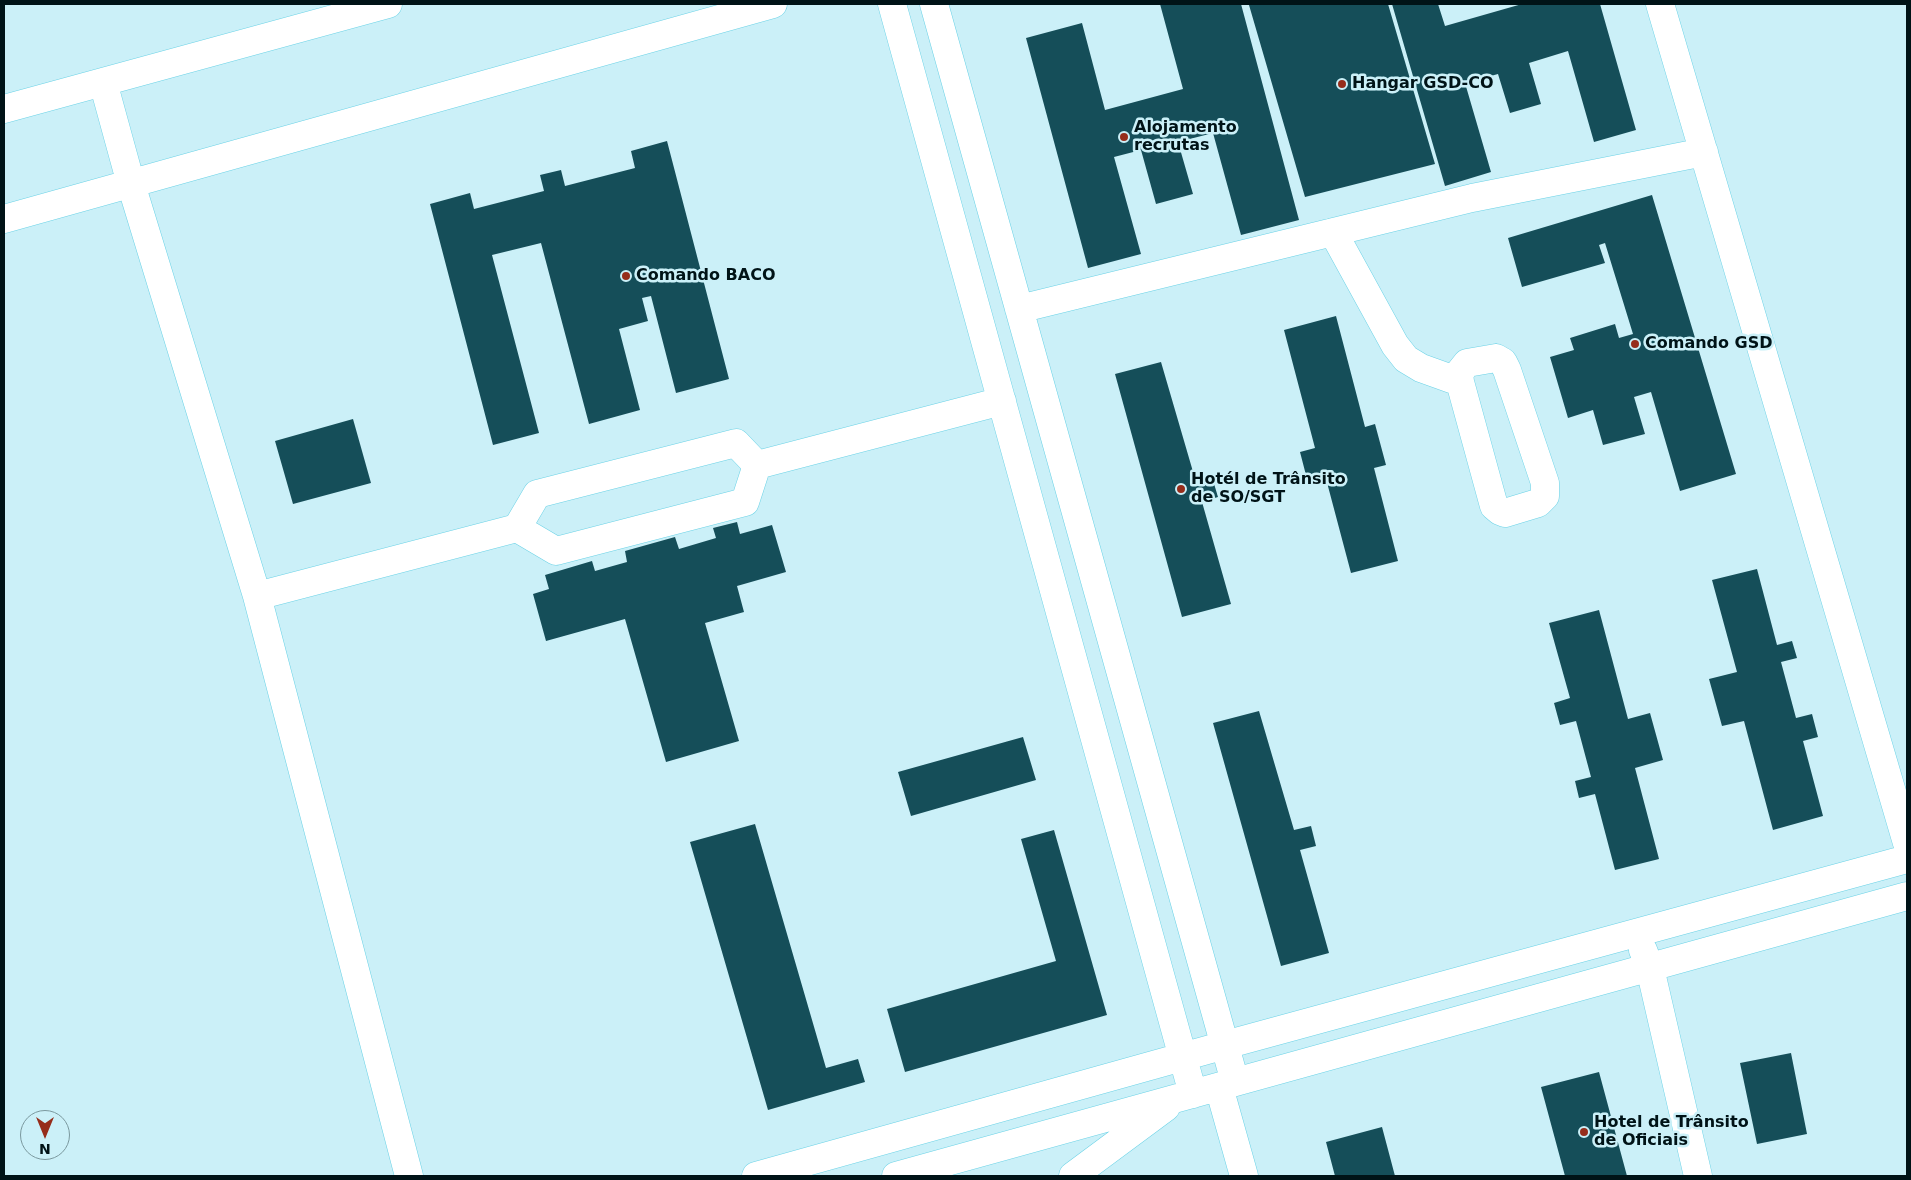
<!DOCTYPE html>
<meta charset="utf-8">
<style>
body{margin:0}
#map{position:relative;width:1911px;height:1180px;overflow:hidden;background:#cbf0f8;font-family:"DejaVu Sans",sans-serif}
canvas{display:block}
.frame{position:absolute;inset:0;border:5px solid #001317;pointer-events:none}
.north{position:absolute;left:20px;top:1110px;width:50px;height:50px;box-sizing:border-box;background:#cbf0f8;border:1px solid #7a989e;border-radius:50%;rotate:180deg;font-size:14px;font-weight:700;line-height:20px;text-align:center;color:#001317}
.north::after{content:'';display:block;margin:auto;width:18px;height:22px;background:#962d1b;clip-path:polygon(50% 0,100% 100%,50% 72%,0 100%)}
</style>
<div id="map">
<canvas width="1911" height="1180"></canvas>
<div class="frame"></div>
<div class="north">N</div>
</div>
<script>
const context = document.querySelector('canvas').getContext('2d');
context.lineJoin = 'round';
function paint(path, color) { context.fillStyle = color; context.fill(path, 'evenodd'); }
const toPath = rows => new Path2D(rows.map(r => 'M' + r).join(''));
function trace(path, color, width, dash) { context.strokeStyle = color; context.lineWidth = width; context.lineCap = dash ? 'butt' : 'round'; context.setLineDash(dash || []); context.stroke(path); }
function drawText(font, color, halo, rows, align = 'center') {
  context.font = font + ' "DejaVu Sans",sans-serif'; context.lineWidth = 5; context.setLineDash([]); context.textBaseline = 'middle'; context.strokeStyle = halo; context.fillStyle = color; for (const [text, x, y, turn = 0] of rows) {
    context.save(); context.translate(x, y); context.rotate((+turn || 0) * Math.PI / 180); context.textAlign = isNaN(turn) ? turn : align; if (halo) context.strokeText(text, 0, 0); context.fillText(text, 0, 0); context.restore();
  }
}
const building = toPath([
 [1160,4,1241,4,1299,220,1241,235,1213,133,1178,142,1193,194,1156,204,1141,150,1114,157,1141,254,1088,268,1026,38,1082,23,1105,110,1183,89],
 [1252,4,1388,4,1435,164,1305,197,1249,5],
 [1392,4,1438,4,1445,26,1522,4,1600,4,1636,130,1594,142,1568,51,1529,63,1541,104,1510,113,1498,74,1465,83,1491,172,1445,186],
 [667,141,729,379,676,393,651,296,642,298,648,321,619,329,640,410,589,424,541,243,492,255,539,433,493,445,430,204,470,193,474,209,544,191,540,175,561,170,565,186,635,168,631,151],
 [1652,195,1736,474,1680,491,1651,392,1634,397,1645,434,1603,445,1593,410,1568,418,1550,357,1574,350,1570,338,1615,324,1619,338,1633,334,1605,243,1599,245,1605,263,1522,287,1508,238],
 [1336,316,1365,427,1375,424,1386,465,1374,468,1398,561,1351,573,1325,475,1307,479,1300,452,1315,448,1284,330],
 [1161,362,1196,482,1212,477,1218,497,1202,502,1231,604,1182,617,1115,374],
 [353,419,371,483,293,504,275,441],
 [737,522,740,534,772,525,786,572,737,586,744,612,705,623,739,741,666,762,625,619,546,641,533,594,549,589,545,575,592,561,595,571,627,562,625,551,675,537,679,549,716,538,713,528],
 [1757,569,1777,645,1792,641,1797,658,1781,662,1796,718,1812,714,1818,737,1803,741,1823,816,1773,830,1744,721,1722,726,1709,679,1737,672,1712,580],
 [1599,610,1628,719,1650,713,1663,760,1635,768,1659,859,1615,870,1595,794,1579,798,1575,781,1591,777,1576,721,1560,725,1554,703,1570,698,1549,623],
 [1259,711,1294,830,1311,826,1316,846,1300,850,1329,953,1281,966,1213,723],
 [1023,737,1036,780,911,816,898,772],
 [755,824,826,1068,858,1059,865,1082,768,1110,690,842],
 [1054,830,1107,1015,905,1072,887,1009,1056,961,1021,839],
 [1791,1053,1807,1134,1757,1144,1740,1063],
 [1599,1072,1627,1176,1565,1176,1541,1087],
 [1382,1127,1395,1176,1335,1176,1326,1142]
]);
const minor = toPath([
 [892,4,1193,1094],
 [934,4,1235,1082],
 [1660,4,1907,843],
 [103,82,131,184,257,596,409,1176],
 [4,109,388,4],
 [4,219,773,4],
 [1333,232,1395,345,1406,359,1421,368,1460,382],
 [1019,309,1472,198,1704,152],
 [1496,358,1503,362,1507,370,1545,483,1545,496,1538,503,1505,513,1500,511,1494,506,1460,382,1459,373,1467,363,1496,358],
 [757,465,1002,401],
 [517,528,556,551,745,502,757,465],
 [257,596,517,528,537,494,736,443,757,465],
 [1643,950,1650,968,1698,1176],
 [1219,1087,1244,1176],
 [756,1176,1225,1045,1907,859],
 [896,1176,1907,896],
 [1073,1176,1166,1107]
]);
const markers = [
 [1342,84,5,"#962d1b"],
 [1124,137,5,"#962d1b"],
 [626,276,5,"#962d1b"],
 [1635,344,5,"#962d1b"],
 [1181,489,5,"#962d1b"],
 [1584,1132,5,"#962d1b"]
];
const poiNames = [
 ["Hangar GSD-CO",1352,84],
 ["Alojamento",1134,128],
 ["recrutas",1134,146],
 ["Comando BACO",636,276],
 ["Comando GSD",1645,344],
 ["Hotél de Trânsito",1191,480],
 ["de SO/SGT",1191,498],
 ["Hotel de Trânsito",1594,1123],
 ["de Oficiais",1594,1141]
];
paint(building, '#154e59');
trace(minor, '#6bd2e6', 29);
trace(minor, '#fff', 28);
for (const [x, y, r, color] of markers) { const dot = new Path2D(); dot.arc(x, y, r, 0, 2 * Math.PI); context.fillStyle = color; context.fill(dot); trace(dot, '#cbf0f8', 2); }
drawText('bold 16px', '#001317', '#cbf0f8', poiNames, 'left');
</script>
